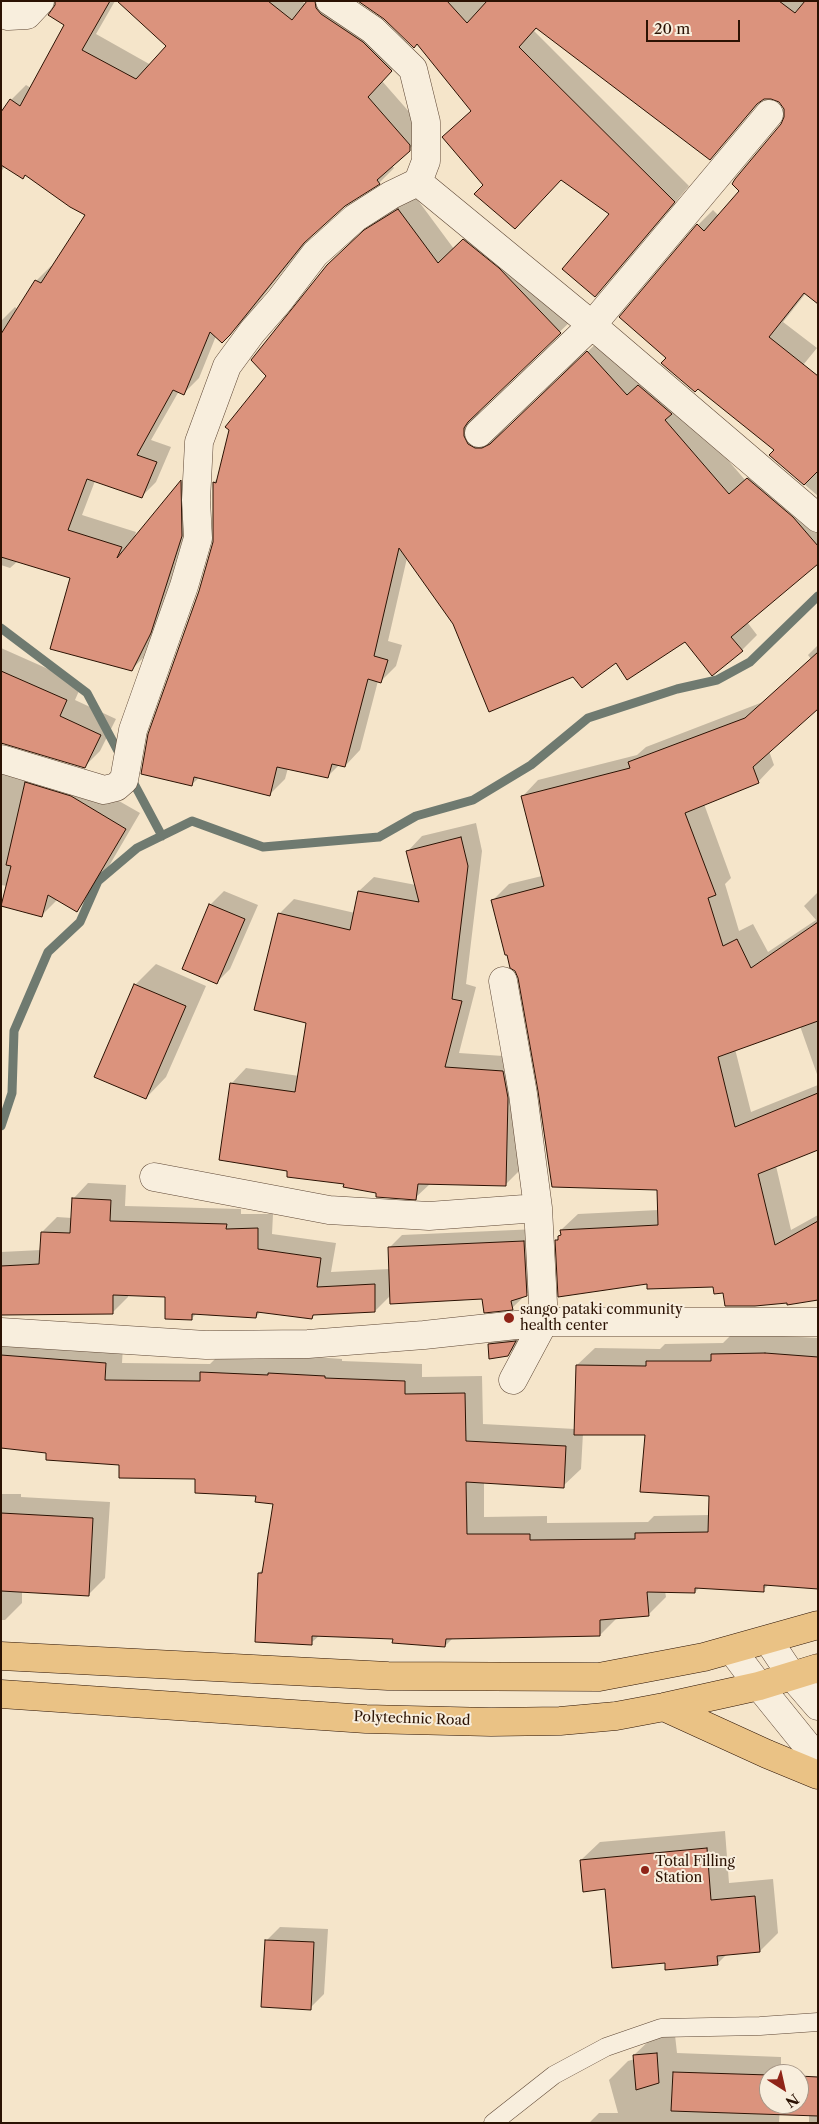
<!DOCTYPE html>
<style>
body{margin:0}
#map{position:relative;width:819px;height:2124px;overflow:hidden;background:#f5e5ca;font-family:"Libre Caslon Text",serif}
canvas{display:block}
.frame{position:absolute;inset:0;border:2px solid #2b1203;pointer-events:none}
.north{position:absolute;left:759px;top:2064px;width:50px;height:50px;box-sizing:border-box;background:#f8eedd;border:1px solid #a69686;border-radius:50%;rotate:145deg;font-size:14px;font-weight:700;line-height:20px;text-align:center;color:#2b1203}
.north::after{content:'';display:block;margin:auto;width:18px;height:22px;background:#8f2418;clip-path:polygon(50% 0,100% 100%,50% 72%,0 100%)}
.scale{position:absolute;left:646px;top:20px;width:94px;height:22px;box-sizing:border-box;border:2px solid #2b1203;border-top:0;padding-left:6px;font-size:15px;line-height:18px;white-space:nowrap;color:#2b1203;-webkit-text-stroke:4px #f8eedd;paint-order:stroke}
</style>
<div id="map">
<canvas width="819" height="2124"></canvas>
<div class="frame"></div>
<div class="north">N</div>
<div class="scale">20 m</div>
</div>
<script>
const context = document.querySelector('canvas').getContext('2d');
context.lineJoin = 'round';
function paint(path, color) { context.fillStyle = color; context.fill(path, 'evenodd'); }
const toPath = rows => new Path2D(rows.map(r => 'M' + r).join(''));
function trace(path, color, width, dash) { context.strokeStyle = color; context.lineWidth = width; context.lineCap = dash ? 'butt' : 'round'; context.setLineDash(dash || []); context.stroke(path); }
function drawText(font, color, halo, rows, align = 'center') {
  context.font = font + ' "Libre Caslon Text",serif'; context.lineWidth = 4; context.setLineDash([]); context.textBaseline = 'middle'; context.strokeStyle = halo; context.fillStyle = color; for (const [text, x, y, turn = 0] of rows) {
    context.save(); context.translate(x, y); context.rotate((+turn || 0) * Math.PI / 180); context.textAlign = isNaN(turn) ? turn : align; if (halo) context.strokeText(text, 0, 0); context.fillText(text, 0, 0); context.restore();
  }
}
const shadow = toPath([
 [56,1,115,1,96,34,151,65,168,46,145,1,302,1,306,5,309,1,339,1,406,55,382,81,425,130,425,134,392,165,394,168,379,183,344,205,315,231,245,319,229,335,216,336,199,378,184,393,179,391,151,440,171,447,156,482,141,497,95,481,82,515,136,532,133,541,182,481,196,467,197,520,147,654,132,669,72,577,18,561,10,568,1,565,1,321,15,307,18,310,36,281,51,266,53,267,86,214,26,174,5,166,1,172,1,115,11,100,26,85,31,88,66,24,56,5],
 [360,1,818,1,806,293,783,322,817,348,767,409,818,376,818,496,771,455,775,450,621,317,698,225,713,210,719,216,741,191,786,117,785,109,780,101,771,97,762,99,710,159,537,28,534,31,689,186,610,280,595,295,611,214,561,179,485,185,443,137,472,110,417,42],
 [414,195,454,249,478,225,575,317,482,407,479,412,478,421,491,433,498,434,506,429,603,337,680,404,745,480,763,463,818,511,818,562,747,622,757,635,742,650,712,675,685,641,574,675,454,623,407,558,388,641,402,645,396,666,381,681,378,681,360,750,345,766,340,764,327,777,288,768,285,779,270,794,200,777,191,785,200,592,214,543,214,482,218,478,268,376,343,250,381,216],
 [818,645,818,708,769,751,774,765,758,782,704,804,731,878,725,884,739,931,753,924,768,952,816,920,804,906,818,892,818,1077,800,1026,735,1049,751,1112,818,1085,818,1149,776,1166,791,1230,818,1215,818,1298,788,1301,724,1291,714,1285,648,1283,557,1240,562,1233,561,1230,578,1214,659,1210,659,1188,540,1091,520,978,493,900,509,884,542,876,522,797,538,780,637,755,646,747,763,702,811,659,808,655],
 [1,648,82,684,75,700,116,719,100,751,84,767,1,742],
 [1,773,105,793,140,813,92,895,76,911,57,900,41,916,7,886,1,885],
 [476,823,482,851,466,984,476,987,459,1053,518,1057,520,1170,505,1185,431,1183,415,1198,378,1192,289,1170,232,1083,246,1068,299,1076,308,1022,279,914,294,899,355,913,359,891,374,877,416,885,408,851,422,836],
 [224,891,258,905,230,969,216,983,210,905],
 [156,964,206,986,166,1077,146,1098,135,985],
 [88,1183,126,1185,125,1206,241,1209,241,1214,273,1214,272,1234,336,1243,331,1272,390,1269,389,1248,402,1235,537,1229,539,1282,512,1308,484,1297,391,1295,375,1311,316,1313,311,1318,261,1311,256,1317,197,1313,191,1319,167,1295,128,1294,128,1297,112,1313,1,1313,1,1252,41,1250,42,1232,57,1217,72,1218,73,1199],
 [522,1335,515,1348,507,1355,489,1344,496,1337],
 [730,1336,783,1336,818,1338,818,1588,769,1584,763,1590,700,1587,695,1592,665,1591,666,1597,648,1615,618,1617,600,1635,454,1637,445,1646,394,1638,320,1635,311,1643,259,1573,264,1568,275,1503,257,1495,197,1477,47,1451,1,1447,1,1337,123,1346,122,1363,210,1364,219,1355,287,1355,342,1359,342,1361,422,1364,422,1377,482,1376,483,1424,575,1429,577,1365,595,1348,660,1349,665,1344,723,1343],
 [583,1433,647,1434,711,1495,710,1515,654,1516,648,1522,547,1523,547,1516,484,1517,484,1482,563,1486,581,1469],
 [1,1494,21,1494,21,1497,110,1502,105,1578,88,1595,22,1591,22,1603,5,1620,1,1620],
 [725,1831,729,1883,773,1879,778,1933,760,1951,727,1954,717,1964,666,1962,606,1888,581,1860,600,1842],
 [280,1927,328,1929,324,1994,310,2008,266,1941],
 [675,2035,677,2053,781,2057,781,2074,769,2074,769,2104,780,2104,779,2123,589,2123,599,2113,618,2113,609,2080,628,2061,635,2059,634,2055,653,2037],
 [818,2089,818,2123,809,2123,809,2098]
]);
const stream = toPath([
 [1,628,87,693,119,753],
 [131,778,162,836],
 [1,1126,12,1093,14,1031,48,952,80,922,98,881,137,848,192,821,263,847,379,837,416,816,473,800,531,765,588,718,677,689,717,680,750,662,818,596]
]);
const building = toPath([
 [55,1,110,1,82,50,136,79,166,46,117,1,268,1,292,20,307,1,315,1,316,8,321,14,363,42,392,71,368,97,410,145,410,151,377,180,380,184,345,206,304,243,230,335,222,343,210,332,184,395,173,390,137,455,157,462,142,498,87,479,68,530,122,547,117,558,181,480,182,536,151,633,132,671,50,649,70,578,1,557,1,334,35,280,41,283,85,215,70,207,25,175,23,179,1,165,1,112,10,99,20,106,64,25,48,15,55,5,55,1],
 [358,1,447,1,467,23,487,1,779,1,795,13,805,1,818,1,818,304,804,293,769,337,818,376,818,471,804,485,769,455,774,450,698,389,695,392,661,363,666,358,619,317,697,224,704,231,739,191,732,184,735,179,781,124,784,117,784,109,779,102,771,99,764,99,757,104,710,160,536,28,519,47,675,202,595,297,562,269,609,214,561,180,515,229,474,194,483,185,442,137,471,111,417,44,414,48,384,19,358,1],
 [398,209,438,263,463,239,499,268,561,333,468,422,464,428,464,436,468,444,475,448,482,448,490,444,587,351,627,395,638,385,672,414,665,420,729,494,747,478,793,517,818,546,818,564,731,637,743,651,712,676,685,642,627,680,616,663,582,688,573,677,489,712,453,624,399,548,374,656,388,660,381,683,368,679,345,767,332,764,328,778,277,767,270,796,194,777,192,786,141,774,148,734,199,591,213,542,213,482,216,483,229,430,225,427,266,376,251,360,327,265,364,230,398,209],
 [818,652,818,709,753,767,759,783,685,813,716,895,708,898,723,946,737,939,751,968,818,922,818,1021,718,1057,735,1127,818,1093,818,1150,758,1174,775,1245,818,1221,818,1300,787,1305,787,1303,755,1306,725,1306,723,1293,714,1294,713,1287,647,1289,647,1284,558,1297,555,1240,558,1240,558,1236,561,1235,560,1230,658,1225,657,1190,552,1187,538,1091,518,978,515,971,510,968,507,955,505,955,491,900,544,886,521,796,630,768,628,762,745,718,818,652],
 [1,671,67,700,60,716,101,735,85,768,1,743,1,671],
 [25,782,71,796,126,829,77,912,48,895,42,917,1,906,11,866,6,865,25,782],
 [461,837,468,866,452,999,462,1001,445,1067,503,1071,508,1098,506,1186,418,1184,416,1200,376,1197,376,1193,343,1187,344,1184,287,1177,287,1171,219,1160,230,1083,295,1092,306,1023,254,1010,278,913,350,930,358,891,419,902,406,851,461,837],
 [209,904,245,919,217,984,182,969,209,904],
 [134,984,186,1006,146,1099,94,1077,134,984],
 [72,1198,111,1200,110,1221,227,1224,226,1229,258,1228,258,1249,321,1258,317,1287,375,1284,375,1312,313,1315,312,1319,257,1312,256,1318,192,1314,192,1320,165,1319,165,1297,113,1295,113,1314,1,1315,1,1266,39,1264,41,1232,70,1233,72,1198],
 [524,1241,527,1296,511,1301,513,1310,484,1313,482,1299,390,1304,388,1247,524,1241],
 [516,1341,508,1356,489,1359,488,1344,516,1341],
 [765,1353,818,1357,818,1589,764,1585,764,1592,695,1588,695,1593,647,1592,649,1616,600,1620,600,1636,446,1639,445,1647,392,1643,393,1639,312,1636,312,1645,255,1642,258,1573,262,1573,273,1504,255,1502,256,1496,195,1493,195,1479,119,1478,119,1465,46,1460,46,1453,1,1448,1,1355,106,1363,105,1380,200,1381,200,1372,268,1375,268,1373,325,1376,325,1378,405,1381,405,1394,465,1393,466,1441,566,1446,564,1488,466,1482,467,1534,530,1534,530,1540,635,1539,635,1533,708,1532,709,1496,640,1492,645,1435,574,1435,576,1365,646,1366,646,1361,711,1361,711,1354,765,1353],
 [1,1513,93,1518,89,1596,1,1591,1,1513],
 [707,1848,711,1900,755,1896,760,1952,717,1956,718,1965,665,1970,665,1963,612,1968,605,1889,583,1892,580,1860,707,1848],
 [265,1940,314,1942,311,2010,261,2007,265,1940],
 [657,2053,659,2083,636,2090,633,2055,657,2053],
 [673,2072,769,2075,769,2104,799,2104,799,2076,818,2077,818,2116,671,2111,673,2072]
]);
const service = toPath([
 [493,2123,554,2075,606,2047,661,2028,760,2026,818,2022]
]);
const minor = toPath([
 [1,14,8,16,27,15,40,1],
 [418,182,592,325,818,518],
 [479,433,592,325,769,114],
 [1,759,104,790,116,787,124,780,133,730,184,586,198,538,196,500,199,442,227,366,252,332,279,301,315,254,355,218,391,195,418,182,426,161,426,122,413,69,373,30,330,1],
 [503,981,523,1094,538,1208,544,1322,513,1380],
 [154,1177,329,1210,429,1216,538,1208],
 [1,1332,206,1345,308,1344,424,1335,544,1322,818,1322],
 [792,1676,818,1706],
 [759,1686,818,1759]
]);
const tertiary = toPath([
 [768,1640,792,1676],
 [732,1650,759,1686]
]);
const primary = toPath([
 [1,1656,388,1676,599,1677,704,1657,818,1625],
 [1,1694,366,1719,491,1722,560,1721,616,1716,664,1707,759,1686,818,1668],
 [664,1707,767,1754,818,1775]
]);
const markers = [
 [509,1318,6,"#8f2418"],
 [645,1870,5,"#8f2418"]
];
const poiNames = [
 ["sango pataki community",520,1310],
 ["health center",520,1326],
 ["Total Filling",655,1862],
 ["Station",655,1878]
];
const streetNames = [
 ["Polytechnic Road",412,1719,2]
];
paint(shadow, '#0003');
trace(stream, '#6f7a70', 9);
paint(building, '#db937d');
trace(building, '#2b1203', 1);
trace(service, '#5e4735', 19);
trace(minor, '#5e4735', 29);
trace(tertiary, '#5e4735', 29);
trace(primary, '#2b1203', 29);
trace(service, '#f8eedd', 18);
trace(minor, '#f8eedd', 28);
trace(tertiary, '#f8eedd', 28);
trace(primary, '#eac285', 28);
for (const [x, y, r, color] of markers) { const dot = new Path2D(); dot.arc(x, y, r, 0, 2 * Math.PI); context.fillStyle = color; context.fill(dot); trace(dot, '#f8eedd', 2); }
drawText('14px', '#2b1203', '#f8eedd', poiNames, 'left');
drawText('14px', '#2b1203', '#f8eedd', streetNames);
</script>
